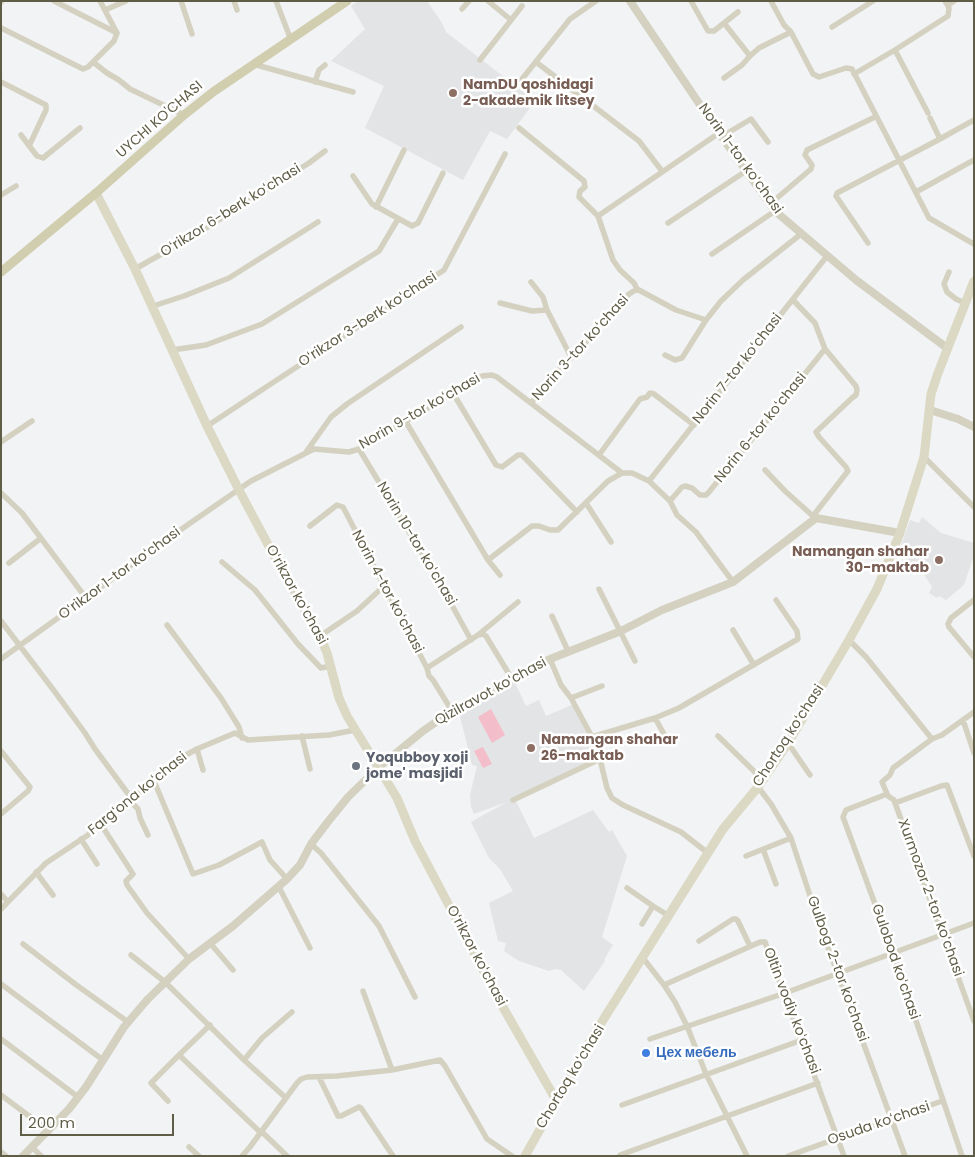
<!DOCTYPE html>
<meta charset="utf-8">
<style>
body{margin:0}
#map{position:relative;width:975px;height:1157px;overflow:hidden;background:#f1f3f4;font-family:Poppins,sans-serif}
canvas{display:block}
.frame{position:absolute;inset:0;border:2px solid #605d47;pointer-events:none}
.scale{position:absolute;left:20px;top:1114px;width:154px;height:22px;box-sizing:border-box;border:2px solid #605d47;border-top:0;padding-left:6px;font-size:15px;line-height:18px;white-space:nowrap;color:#605d47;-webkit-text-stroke:4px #fff;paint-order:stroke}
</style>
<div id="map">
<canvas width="975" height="1157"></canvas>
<div class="frame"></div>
<div class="scale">200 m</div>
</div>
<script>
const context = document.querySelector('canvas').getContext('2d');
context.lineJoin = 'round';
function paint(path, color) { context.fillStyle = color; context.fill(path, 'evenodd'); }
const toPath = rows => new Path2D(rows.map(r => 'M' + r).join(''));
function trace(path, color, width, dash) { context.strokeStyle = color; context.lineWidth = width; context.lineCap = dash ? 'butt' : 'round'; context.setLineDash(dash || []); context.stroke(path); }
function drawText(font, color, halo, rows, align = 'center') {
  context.font = font + ' Poppins,sans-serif'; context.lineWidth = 5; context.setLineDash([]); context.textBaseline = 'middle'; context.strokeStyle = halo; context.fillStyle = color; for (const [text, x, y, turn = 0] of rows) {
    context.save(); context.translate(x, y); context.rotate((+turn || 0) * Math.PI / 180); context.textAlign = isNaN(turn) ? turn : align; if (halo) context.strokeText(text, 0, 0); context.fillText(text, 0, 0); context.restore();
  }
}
const education = toPath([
 [358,1,427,1,442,23,446,32,535,101,507,139,490,131,463,180,365,128,384,86,331,61,365,29,351,6],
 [922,517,941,533,974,543,974,555,964,585,946,600,939,596,937,598,929,593,932,587,921,570,898,554,910,520,919,523],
 [514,681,526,706,539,700,546,716,574,704,599,758,516,801,534,838,593,810,609,832,612,830,627,856,602,937,613,945,604,960,605,961,584,991,561,970,555,969,549,971,519,961,504,951,506,943,498,941,489,903,513,891,500,869,489,858,471,822,507,802,474,814,471,807,470,795,477,766,472,765,459,712]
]);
const green = toPath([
 [491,709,505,735,492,743,478,717],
 [483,747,492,764,483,768,474,751]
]);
const minor = toPath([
 [100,1,117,33],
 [181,1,192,34],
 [234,1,237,10],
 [276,1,291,40],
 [488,1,511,20],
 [691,1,708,31,714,31,724,23,750,56,759,48,791,32],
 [771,1,784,25,791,32,813,74,819,77,846,68,852,69,929,218,974,244],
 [1,2,2,1],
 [948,5,954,1],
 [462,9,469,1],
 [105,10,126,1],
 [724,23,738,12],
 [832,27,873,1],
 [1,28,83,69,88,67,114,41,117,33,54,1],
 [895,50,948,16,949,8,945,1],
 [480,60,522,6],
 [93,62,107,73,119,80,130,89,184,115],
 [536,62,639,141,662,171],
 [253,64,353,92],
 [854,74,895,50,928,113],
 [724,78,742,65,750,56],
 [1,82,46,105,46,110,29,146],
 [315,82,319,70,325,65],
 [518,84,570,19,596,1],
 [930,118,940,139,974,120],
 [519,128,584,181,585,187,580,191,579,197,598,216,613,260,620,270,634,283,637,289],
 [21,135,37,156,43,158,80,128],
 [721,137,751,119,768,142],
 [353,176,372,204,412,226,418,223,443,173],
 [916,192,974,160],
 [1,195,16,186],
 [770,204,811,169,812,165,805,155,807,150,875,117],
 [376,207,404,150],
 [598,216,719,133],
 [668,223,746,171],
 [868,243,836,196,837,193,940,139],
 [712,254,775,211],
 [135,269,195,235,309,163,325,151],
 [949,272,944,284,947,292,956,299,965,303],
 [531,282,543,297,547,310],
 [793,300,815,323,825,349,856,386,857,390,856,395,852,398,816,432,819,437,846,467,848,471,813,516],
 [500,303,532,311,547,310,571,357],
 [153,306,184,296,229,278,318,222],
 [172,350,206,345,262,324,379,251,398,219],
 [665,355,675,360,682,358,706,320],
 [453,393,496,465,502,467,518,455,522,455,577,512],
 [531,403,563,365,578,352,597,328,629,294,637,289,676,310,706,320,721,301,743,280,801,234],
 [406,422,488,560,500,575],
 [207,426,444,270,505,154],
 [1,442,32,421],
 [359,449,437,578,471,640],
 [306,452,331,417,347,404,461,327],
 [599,455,640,399,647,397,650,393,654,394,694,425],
 [924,457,974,507],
 [765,470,785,491,814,517],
 [649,481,827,256],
 [1,493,22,513,86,598],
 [670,501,682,487,685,486,692,488,700,495,706,495,709,492,825,349],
 [586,503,611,542],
 [310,526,337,505,343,507,427,668,429,676,433,680,452,711],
 [488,560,532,526,539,526,550,530,558,530,608,481,622,473,632,473,649,481,670,501,677,515,696,532,733,582],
 [222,562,255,590,298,644,321,668,331,666],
 [9,563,41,538],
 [599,589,635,661],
 [974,600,951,618,948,624,949,627,974,657],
 [552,616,568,651],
 [1,621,55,692,85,733,95,749,132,799],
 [167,625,221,698,239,727,242,738],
 [733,630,754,665],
 [478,635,518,602],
 [320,636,357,611,384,586],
 [849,640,866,657,932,739,942,735,974,712],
 [1,659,173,535,251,481,314,449,349,452,359,449,482,376,492,375,497,377,622,473],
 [550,659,561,685,571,698,592,737,600,759,607,788,612,798,623,805,681,832,708,853],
 [427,668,478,635,483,634,486,636,512,679],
 [571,698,602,686],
 [655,718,669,743],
 [963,720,974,753],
 [302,736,310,769],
 [718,736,763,780],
 [592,737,655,718,679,708,798,639,797,631,776,600],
 [932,739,893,768,890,775,882,782,888,796,894,800,974,1021],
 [788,743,810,775],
 [197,749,203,770],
 [1,751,30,787,28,791,1,814],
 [154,781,193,874,219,865,262,842,270,860,287,879],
 [758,787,771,804,791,838,819,923,905,1156],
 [887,794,846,810,843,817,893,953,962,1156],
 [513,800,600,759],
 [130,801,138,809,140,818,148,835],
 [895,803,941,786,947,785,974,856],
 [100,823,133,874,126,881,127,885,147,913,189,959],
 [81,839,97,864],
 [311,844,321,853,379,926,415,997],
 [763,849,776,884],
 [746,856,791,838],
 [36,872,53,895],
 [279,887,310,948],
 [627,888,653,906,642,924],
 [1,894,8,902],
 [653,906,669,916],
 [1,909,46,863,88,835,100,823,130,801,175,761,197,749,235,733,248,740,329,735,355,730],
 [699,941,733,919,736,919,738,921,750,946],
 [210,943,233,970],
 [23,944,75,984,128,1022],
 [131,955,165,982,244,1060,286,1098],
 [643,958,664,985,675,1002,687,1026,706,1074,747,1156],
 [1,984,103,1060],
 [664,985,760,942,765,942,844,1156],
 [363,991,392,1070],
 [1,1039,78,1097],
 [650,1039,785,993,974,923],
 [179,1055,210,1025],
 [244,1060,262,1038,292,1012],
 [319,1077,338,1116,341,1116,359,1107,361,1108,393,1156],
 [1,1095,49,1131],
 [168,1101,151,1083,179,1055,260,1132],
 [622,1105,802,1040],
 [261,1131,287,1156],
 [32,1147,41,1156],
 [189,1147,199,1156],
 [1,1152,6,1156],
 [620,1155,818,1083],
 [242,1156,250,1147,297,1083,301,1079,307,1077,337,1076,392,1070,440,1060,445,1066,487,1139,512,1156],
 [788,1156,942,1101]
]);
const tertiary = toPath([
 [630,1,719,133,775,211,856,280,947,348],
 [930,410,958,419,974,427],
 [23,1156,69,1109,86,1087,124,1027,147,1000,189,959,233,926,287,879,300,865,311,844,327,823,348,797,379,767,423,731,452,711,550,659,621,631,662,610,733,582,816,518,900,533]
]);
const secondary = toPath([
 [96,193,135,269,207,426,239,490,273,554,320,636,327,653,339,698,347,716,397,798,415,841,500,1002,556,1100],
 [525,1156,593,1036,723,829,758,787,788,743,849,640,877,589,900,533,924,457,931,394,938,373,974,281]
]);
const primary = toPath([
 [1,272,96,193,184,115,213,92,347,1]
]);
const markers = [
 [453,93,5,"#8d6e63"],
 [939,560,5,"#8d6e63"],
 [531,748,5,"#8d6e63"],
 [356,766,5,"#6b7280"],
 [646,1053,5,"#3f7fe0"]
];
const educationNames = [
 ["NamDU qoshidagi",463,85],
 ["2-akademik litsey",463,101],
 ["Namangan shahar",929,552,"right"],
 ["30-maktab",929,568,"right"],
 ["Namangan shahar",541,740],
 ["26-maktab",541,756]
];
const streetNames = [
 ["UYCHI KO'CHASI",160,120,-41],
 ["Norin 1-tor koʻchasi",740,159,54],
 ["Oʻrikzor 6-berk koʻchasi",231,211,-32],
 ["Oʻrikzor 3-berk koʻchasi",368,320,-33],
 ["Norin 3-tor koʻchasi",581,348,-48],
 ["Norin 7-tor koʻchasi",738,369,-52],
 ["Norin 9-tor koʻchasi",420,412,-30],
 ["Norin 6-tor koʻchasi",761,428,-51],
 ["Norin 10-tor koʻchasi",416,544,59],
 ["Oʻrikzor 1-tor koʻchasi",120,574,-36],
 ["Norin 4-tor koʻchasi",387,592,62],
 ["Oʻrikzor koʻchasi",296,595,61],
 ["Qizilravot koʻchasi",491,692,-29],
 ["Chortoq koʻchasi",789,736,-57],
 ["Fargʻona koʻchasi",138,794,-39],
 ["Xurmozor 2-tor koʻchasi",930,898,70],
 ["Oʻrikzor koʻchasi",476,956,62],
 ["Gulobod koʻchasi",895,962,71],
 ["Gulbogʻ 2-tor koʻchasi",837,969,70],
 ["Oltin vodiy koʻchasi",791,1011,69],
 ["Chortoq koʻchasi",571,1077,-59],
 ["Osuda koʻchasi",879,1124,-19]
];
const worshipNames = [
 ["Yoqubboy xoji",366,758],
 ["jome' masjidi",366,774]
];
const shopNames = [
 ["Цех мебель",656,1053]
];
paint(education, '#e3e4e5');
paint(green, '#f3beca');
trace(minor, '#d4d1c1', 5.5);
trace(tertiary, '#d4d1c1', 8);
trace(secondary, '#dbd8c3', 9);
trace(primary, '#d1cdaf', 9);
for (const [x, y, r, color] of markers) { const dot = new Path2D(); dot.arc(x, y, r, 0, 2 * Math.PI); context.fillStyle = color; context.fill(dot); trace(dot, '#fff', 2); }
drawText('bold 14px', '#785e54', '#fff', educationNames, 'left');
drawText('14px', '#605d47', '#fff', streetNames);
drawText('bold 14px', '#5b616d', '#fff', worshipNames, 'left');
drawText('bold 14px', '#366cbe', '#fff', shopNames, 'left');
</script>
